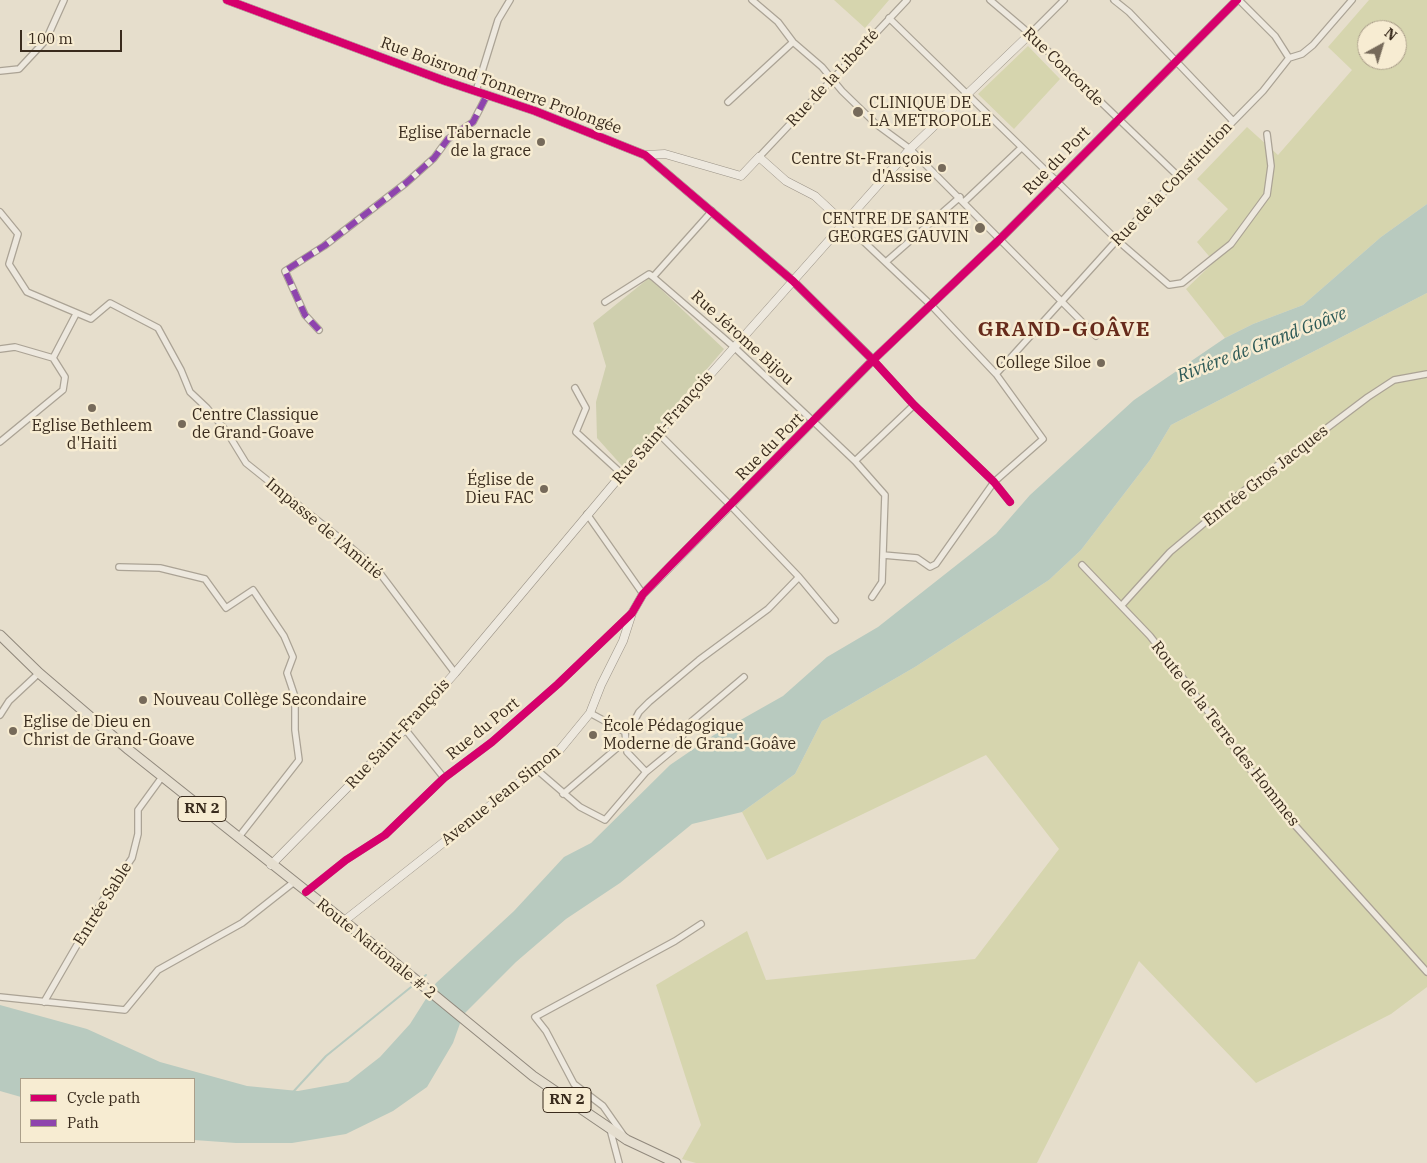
<!DOCTYPE html>
<meta charset="utf-8">
<style>
body{margin:0}
#map{position:relative;width:1427px;height:1163px;overflow:hidden;background:#e6decc;font-family:"IBM Plex Serif",serif}
canvas{display:block}
.legend{position:absolute;left:20px;top:1078px;width:175px;height:65px;box-sizing:border-box;background:#f7ecd2;border:1px solid #ab9f8a;margin:0;padding:6px 9px;list-style:none;font-size:15px;color:#392b1d}
.legend li{display:flex;align-items:center;gap:10px;height:25px}
.legend b{width:25px;border:1px solid #ab9f8a}
.north{position:absolute;left:1357px;top:20px;width:50px;height:50px;box-sizing:border-box;background:#f7ecd2;border:1px solid #ab9f8a;border-radius:50%;rotate:39deg;font-size:14px;font-weight:700;line-height:20px;text-align:center;color:#392b1d}
.north::after{content:'';display:block;margin:auto;width:18px;height:22px;background:#766a5a;clip-path:polygon(50% 0,100% 100%,50% 72%,0 100%)}
.scale{position:absolute;left:20px;top:30px;width:102px;height:22px;box-sizing:border-box;border:2px solid #392b1d;border-top:0;padding-left:6px;font-size:15px;line-height:18px;white-space:nowrap;color:#392b1d;-webkit-text-stroke:4px #f7ecd2;paint-order:stroke}
</style>
<div id="map">
<canvas width="1427" height="1163"></canvas>
<ul class="legend">
<li><b style="height:6px;background:#d6006c"></b>Cycle path</li>
<li><b style="height:6px;background:#8e44ad"></b>Path</li>
</ul>
<div class="north">N</div>
<div class="scale">100 m</div>
</div>
<script>
const context = document.querySelector('canvas').getContext('2d');
context.lineJoin = 'round';
function paint(path, color) { context.fillStyle = color; context.fill(path, 'evenodd'); }
const toPath = rows => new Path2D(rows.map(r => 'M' + r).join(''));
function trace(path, color, width, dash) { context.strokeStyle = color; context.lineWidth = width; context.lineCap = dash ? 'butt' : 'round'; context.setLineDash(dash || []); context.stroke(path); }
function drawText(font, color, halo, rows, align = 'center') {
  context.font = font + ' "IBM Plex Serif",serif'; context.lineWidth = 5; context.setLineDash([]); context.textBaseline = 'middle'; context.strokeStyle = halo; context.fillStyle = color; for (const [text, x, y, turn = 0] of rows) {
    context.save(); context.translate(x, y); context.rotate((+turn || 0) * Math.PI / 180); context.textAlign = isNaN(turn) ? turn : align; if (halo) context.strokeText(text, 0, 0); context.fillText(text, 0, 0); context.restore();
  }
}
const green = toPath([
 [834,0,889,0,865,28],
 [1369,0,1427,0,1427,204,1381,237,1303,305,1253,324,1225,338,1186,289,1214,262,1197,242,1228,209,1197,179,1247,127,1278,155,1352,70,1328,47],
 [1367,30,1397,30,1397,60,1367,60],
 [1028,46,1060,79,1014,129,978,94],
 [1427,293,1427,987,1391,1014,1256,1083,1139,961,1037,1163,696,1163,682,1159,701,1125,656,985,747,931,766,980,975,959,1059,849,986,755,767,860,742,812,795,774,822,721,915,667,1049,580,1081,550,1150,460,1171,425]
]);
const cemetery = toPath([
 [649,278,724,349,623,467,597,438,596,402,606,366,593,323]
]);
const water = toPath([
 [1427,204,1427,293,1171,425,1150,460,1081,550,1049,580,915,667,822,721,795,774,742,812,692,824,620,883,566,919,516,962,463,1015,453,1043,427,1087,393,1111,346,1134,292,1143,236,1143,194,1140,194,1079,21,1079,21,1097,0,1091,0,1005,87,1029,160,1062,247,1086,298,1091,348,1082,380,1057,410,1024,436,983,514,911,564,857,591,843,670,765,714,735,783,696,827,657,878,627,996,534,1030,495,1134,400,1225,338,1253,324,1303,305,1381,237]
]);
const stream = toPath([
 [420,980,426,975],
 [293,1092,326,1056,416,983]
]);
const street = toPath([
 [752,0,778,22,793,42,822,67,842,91,876,124,910,149,1096,336],
 [990,0,1030,34,1178,176],
 [1114,0,1129,12,1233,121],
 [1239,0,1275,36,1289,58],
 [889,18,1117,240,1169,285,1182,283,1231,244,1267,195,1271,166,1267,134],
 [1030,34,1064,0],
 [0,71,19,69,46,40,64,0],
 [476,91,498,20,510,0],
 [728,102,793,42],
 [759,157,907,0],
 [964,202,1021,148],
 [0,212,18,234,9,264,27,292,91,319,110,303,158,328,181,370,190,392,207,408,227,432,246,463,347,544,379,572,455,673],
 [844,223,932,306,996,374,1043,439,994,482,936,564,930,567,917,558,883,555],
 [887,261,960,197],
 [653,277,734,347,814,422,855,461,885,495,882,582,872,597],
 [605,302,649,274,653,277,712,211],
 [319,330,305,315,285,271,324,246,406,183,434,158,448,139,473,122,487,95],
 [0,349,15,347,53,358],
 [873,360,914,405,994,482,1010,502],
 [996,374,1117,240,1263,91,1289,58,1302,54,1313,45,1352,0],
 [575,388,586,408,576,432,622,474],
 [658,433,731,506,799,577,835,620],
 [0,442,63,390,65,377,53,358,76,314],
 [855,461,914,405],
 [587,514,643,594],
 [1082,565,1150,636,1192,690,1274,802,1427,972],
 [119,567,160,568,205,579,226,608,253,590,284,636,293,657,287,673,295,697,295,730,299,760,238,838],
 [1122,605,1170,552,1233,499,1368,397,1394,380,1427,374],
 [590,713,625,732,627,752,646,772],
 [0,715,9,701,39,673],
 [405,729,444,778],
 [625,732,631,727,639,712,649,702,699,660,768,609,799,577],
 [537,770,580,807,605,820,646,772,674,749,692,721,744,677],
 [563,794,624,742],
 [306,892,346,860,385,835,444,778,492,742,558,684,631,614],
 [0,997,125,1010,158,970,242,923,294,882],
 [44,1002,103,900,132,858,138,834,138,810,162,777],
 [610,1129,619,1163],
 [624,1136,603,1106,574,1084,546,1031,535,1017,675,941,701,924]
]);
const secondary = toPath([
 [227,0,445,81,535,111,645,155,793,281,873,360],
 [645,155,665,154,741,176,759,157,786,181,815,196,844,223],
 [271,865,405,729,455,673,622,474,910,149,1030,34],
 [344,921,558,752,590,713,601,685,623,641,632,613,643,594,873,360,1000,239,1237,0]
]);
const primary = toPath([
 [0,635,39,673,129,750,344,921,533,1076,627,1140,676,1163]
]);
const quiet = toPath([
 [319,330,305,315,285,271,324,246,406,183,434,158,448,139,473,122,487,95]
]);
const cycleway = toPath([
 [227,0,445,81,535,111,645,155,793,281,873,360,914,405,994,482,1010,502],
 [306,892,346,860,385,835,444,778,492,742,558,684,632,613,643,594,670,566,873,360,1000,239,1237,0]
]);
const markers = [
 [858,112,6,"#766a5a"],
 [541,142,5,"#766a5a"],
 [942,168,5,"#766a5a"],
 [980,228,6,"#766a5a"],
 [1101,363,5,"#766a5a"],
 [92,408,5,"#766a5a"],
 [182,424,5,"#766a5a"],
 [544,489,5,"#766a5a"],
 [143,700,5,"#766a5a"],
 [13,731,5,"#766a5a"],
 [593,735,5,"#766a5a"]
];
const shields = [
 [202,809,48],
 [567,1100,48]
];
const shieldNames = [
 ["RN 2",202,809],
 ["RN 2",567,1100]
];
const streetNames = [
 ["Rue Concorde",1063,67,44],
 ["Rue de la Liberté",833,78,-47],
 ["Rue Boisrond Tonnerre Prolongée",501,86,20],
 ["Rue du Port",1057,161,-46],
 ["Rue de la Constitution",1172,184,-46],
 ["Rue Jérome Bijou",742,338,42],
 ["Rue Saint-François",663,428,-49],
 ["Rue du Port",770,447,-45],
 ["Entrée Gros Jacques",1266,476,-38],
 ["Impasse de l'Amitié",324,529,40],
 ["Rue du Port",483,729,-39],
 ["Rue Saint-François",398,734,-47],
 ["Route de la Terre des Hommes",1225,734,52],
 ["Avenue Jean Simon",501,796,-39],
 ["Entrée Sable",103,904,-58],
 ["Route Nationale # 2",376,949,39]
];
const poiNames = [
 ["CLINIQUE DE",869,103],
 ["LA METROPOLE",869,121],
 ["Eglise Tabernacle",531,133,"right"],
 ["de la grace",531,151,"right"],
 ["Centre St-François",932,159,"right"],
 ["d'Assise",932,177,"right"],
 ["CENTRE DE SANTE",969,219,"right"],
 ["GEORGES GAUVIN",969,237,"right"],
 ["College Siloe",1091,363,"right"],
 ["Centre Classique",192,415],
 ["de Grand-Goave",192,433],
 ["Eglise Bethleem",92,426,"center"],
 ["d'Haiti",92,444,"center"],
 ["Église de",534,480,"right"],
 ["Dieu FAC",534,498,"right"],
 ["Nouveau Collège Secondaire",153,700],
 ["Eglise de Dieu en",23,722],
 ["Christ de Grand-Goave",23,740],
 ["École Pédagogique",603,726],
 ["Moderne de Grand-Goâve",603,744]
];
const waterNames = [
 ["Rivière de Grand Goâve",1262,345,-21]
];
const districtNames = [
 ["GRAND-GOÂVE",1064,330]
];
paint(green, '#d6d5ae');
paint(cemetery, '#cfcfae');
paint(water, '#b8cabf');
trace(stream, '#b8cabf', 2);
trace(street, '#aba395', 8);
trace(secondary, '#9a9286', 9);
trace(primary, '#90887c', 11);
trace(street, '#ede8de', 5.5);
trace(secondary, '#ede8de', 8);
trace(primary, '#e5decf', 9);
trace(quiet, '#8e44ad', 6, [12, 6]);
trace(cycleway, '#d6006c', 8);
for (const [x, y, r, color] of markers) { const dot = new Path2D(); dot.arc(x, y, r, 0, 2 * Math.PI); context.fillStyle = color; context.fill(dot); trace(dot, '#f7ecd2', 2); }
for (const [x, y, w] of shields) { const box = new Path2D(); box.roundRect(x - w / 2, y - 12.5, w, 25, 4); context.fillStyle = '#f7ecd2'; context.fill(box); trace(box, '#392b1d', 1); }
drawText('bold 15px', '#392b1d', null, shieldNames);
drawText('16px', '#392b1d', '#f7ecd2', streetNames);
drawText('16px', '#392b1d', '#f7ecd2', poiNames, 'left');
drawText('italic 18px', '#2c5956', '#f7ecd2', waterNames);
context.letterSpacing = '1px';
drawText('bold 21px', '#672b1b', '#f7ecd2', districtNames);
context.letterSpacing = '0px';
</script>
